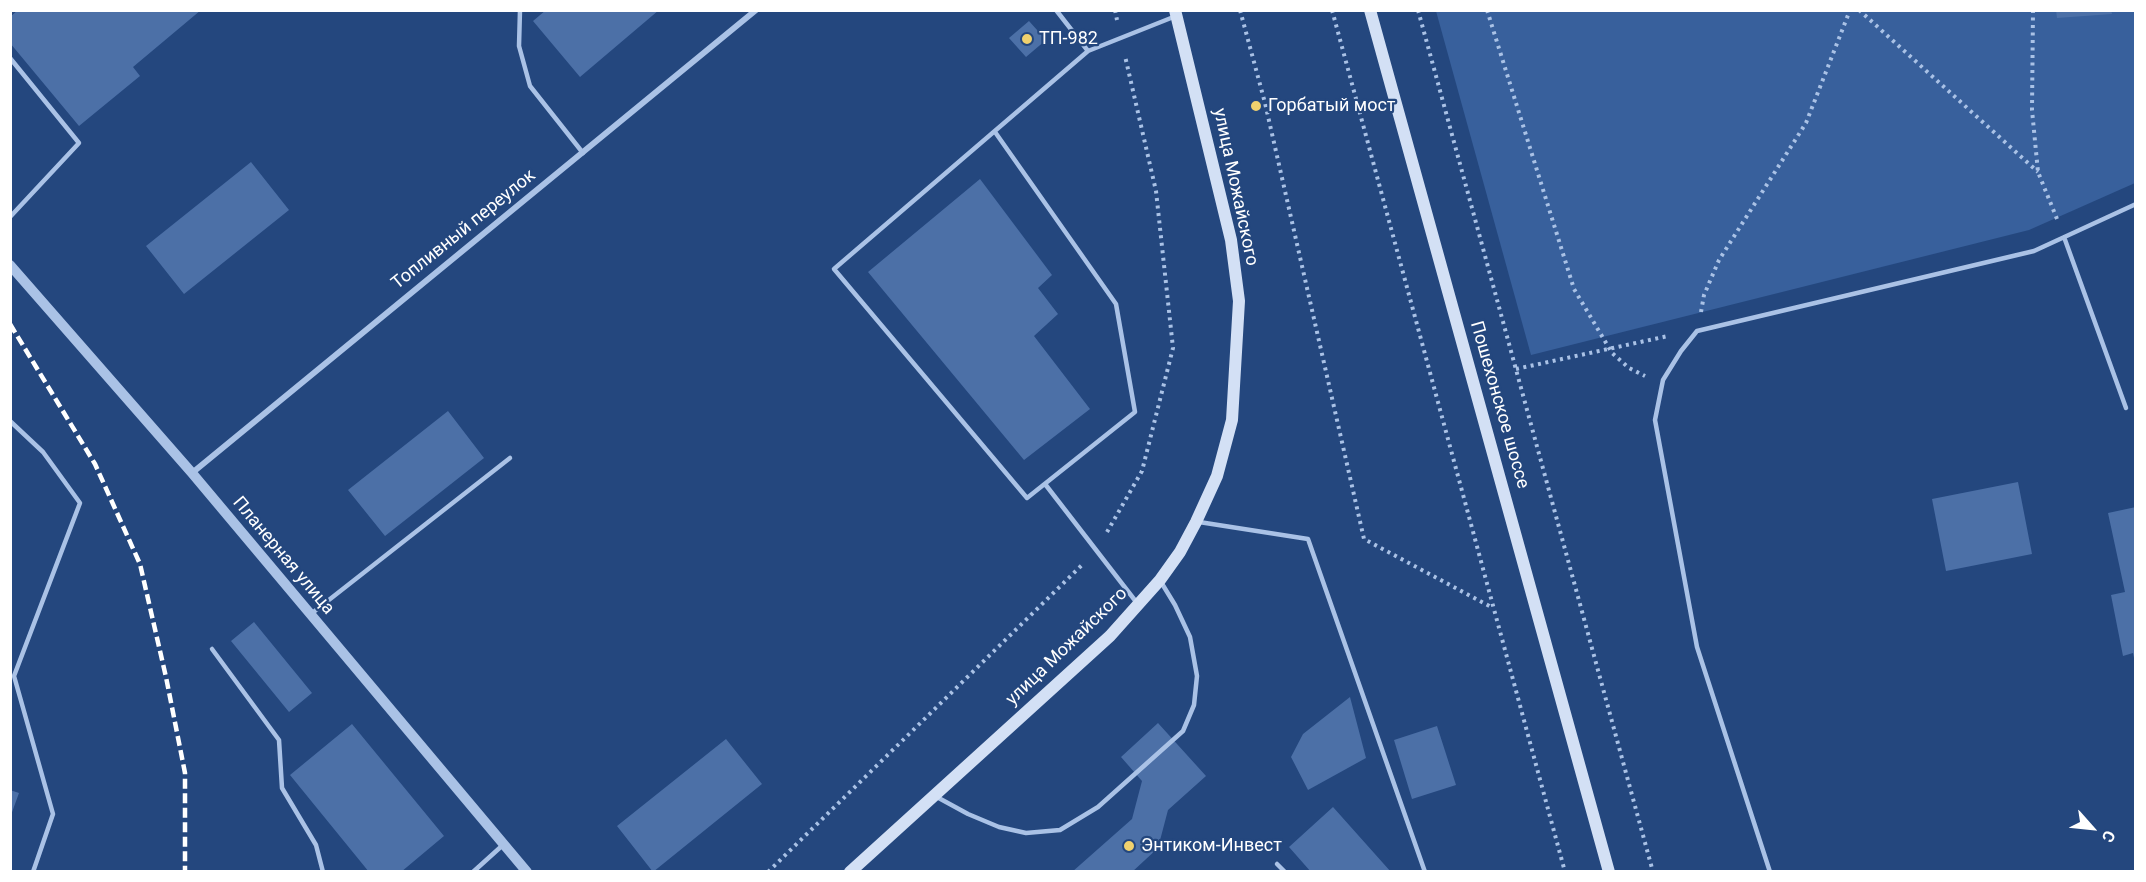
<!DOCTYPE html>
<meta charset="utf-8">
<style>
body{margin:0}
#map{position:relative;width:2146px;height:882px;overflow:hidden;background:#24477e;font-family:Roboto,sans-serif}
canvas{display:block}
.frame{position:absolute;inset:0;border:12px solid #fff;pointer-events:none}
.north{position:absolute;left:2062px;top:798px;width:60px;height:60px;-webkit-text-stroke:4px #24477e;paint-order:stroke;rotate:117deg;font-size:16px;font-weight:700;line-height:24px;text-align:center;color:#fff}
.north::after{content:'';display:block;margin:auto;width:21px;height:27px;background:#fff;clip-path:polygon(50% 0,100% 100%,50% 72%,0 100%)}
</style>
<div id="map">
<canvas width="2146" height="882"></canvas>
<div class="frame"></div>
<div class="north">С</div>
</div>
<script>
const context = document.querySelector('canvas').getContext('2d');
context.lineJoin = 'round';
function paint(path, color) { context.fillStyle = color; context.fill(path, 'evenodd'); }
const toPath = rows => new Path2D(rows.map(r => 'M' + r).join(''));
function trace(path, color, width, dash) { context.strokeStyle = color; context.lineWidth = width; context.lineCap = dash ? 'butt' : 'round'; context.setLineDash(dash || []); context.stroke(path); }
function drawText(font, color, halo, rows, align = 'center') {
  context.font = font + ' Roboto,sans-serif'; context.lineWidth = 4.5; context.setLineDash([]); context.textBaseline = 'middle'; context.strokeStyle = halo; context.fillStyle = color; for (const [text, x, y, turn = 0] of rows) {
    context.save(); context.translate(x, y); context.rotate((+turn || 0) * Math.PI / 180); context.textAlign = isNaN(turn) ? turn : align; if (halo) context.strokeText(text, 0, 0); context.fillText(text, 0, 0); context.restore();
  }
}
const green = toPath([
 [1436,11,2135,11,2135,183,2029,230,1531,355]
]);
const building = toPath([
 [18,10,201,10,133,67,140,76,79,126,10,43,10,17],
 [546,10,659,10,580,77,533,21],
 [2056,10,2111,10,2112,14,2057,18],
 [1029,21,1046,40,1026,57,1009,38],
 [251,162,289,210,184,294,146,246],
 [980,179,1052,275,1038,288,1058,314,1034,336,1090,409,1024,460,868,272],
 [448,411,484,458,385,536,348,490],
 [2018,482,2032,554,1946,571,1932,499],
 [2136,507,2136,658,2134,658,2133,653,2123,656,2111,595,2125,592,2108,513],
 [254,622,312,693,289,712,231,641],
 [1350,697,1366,758,1308,790,1291,757,1303,734],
 [1158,723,1206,776,1168,810,1158,848,1132,872,1072,872,1132,819,1142,781,1121,757],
 [352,724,444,836,401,872,369,872,290,775],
 [1437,726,1456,785,1412,799,1394,740],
 [726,739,762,784,653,872,617,826],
 [10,790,19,793,11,815,10,815],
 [1333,807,1391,872,1311,872,1289,847]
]);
const path = toPath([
 [1115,10,1117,20],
 [1240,10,1265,103,1364,539,1493,608],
 [1332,10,1565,872],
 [1418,10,1653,872],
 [1487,10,1574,289,1612,353,1629,368,1645,376],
 [1859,10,2038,172],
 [2033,10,2032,110,2038,172,2057,219],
 [1701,312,1704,295,1719,260,1806,123,1850,10],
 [1516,369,1668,336],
 [1107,532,1142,471,1173,348,1156,191,1125,56],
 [768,872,1083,564]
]);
const service = toPath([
 [520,10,519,46,530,86,583,153],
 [1056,10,1088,51],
 [10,58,79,143,10,217],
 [995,132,1116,304,1135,412,1027,498,834,269,1088,51,1176,16],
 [2064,237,2126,408],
 [10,421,43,452,80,503,14,676,53,814,33,872],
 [1045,484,1137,603],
 [1199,522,1308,539,1425,872],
 [311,614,510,458],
 [212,649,279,740,282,788,316,845,323,872],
 [935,796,968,814,999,827,1026,833,1060,830,1098,807,1183,731,1194,705,1197,676,1190,637,1175,605,1161,582],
 [1277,864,1285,872],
 [473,872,504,844],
 [1770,872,1697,647,1655,420,1663,380,1681,351,1697,331,2034,251,2136,204]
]);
const minor = toPath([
 [192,473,756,10]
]);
const tertiary = toPath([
 [10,265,192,473,527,872]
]);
const secondary = toPath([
 [1370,10,1609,872],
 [850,872,1110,636,1160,580,1180,552,1196,522,1217,476,1232,420,1239,301,1231,240,1175,10]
]);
const rail = toPath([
 [10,324,95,464,140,564,166,677,185,773,185,872]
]);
const markers = [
 [1027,39,6,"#f0d16e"],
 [1256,106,6,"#f0d16e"],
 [1129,846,6,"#f0d16e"]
];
const poiNames = [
 ["ТП-982",1039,39],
 ["Горбатый мост",1268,106],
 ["Энтиком-Инвест",1141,846]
];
const streetNames = [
 ["улица Можайского",1235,187,78],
 ["Топливный переулок",464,230,-39],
 ["Пошехонское шоссе",1499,405,74],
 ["Планерная улица",283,556,50],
 ["улица Можайского",1067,647,-44]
];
paint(green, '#38609c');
paint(building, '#4c70a7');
trace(path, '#aac2e6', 4, [3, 4.5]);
trace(service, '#aac2e6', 4.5);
trace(minor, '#aac2e6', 6);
trace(tertiary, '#aac2e6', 10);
trace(secondary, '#d3e0f5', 12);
trace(rail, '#fff', 4.5, [10, 4.5]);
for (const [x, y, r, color] of markers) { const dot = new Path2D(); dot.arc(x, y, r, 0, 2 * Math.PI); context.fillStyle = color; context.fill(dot); trace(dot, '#24477e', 2); }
drawText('18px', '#fff', '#24477e', poiNames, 'left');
drawText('18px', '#fff', '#24477e', streetNames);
</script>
